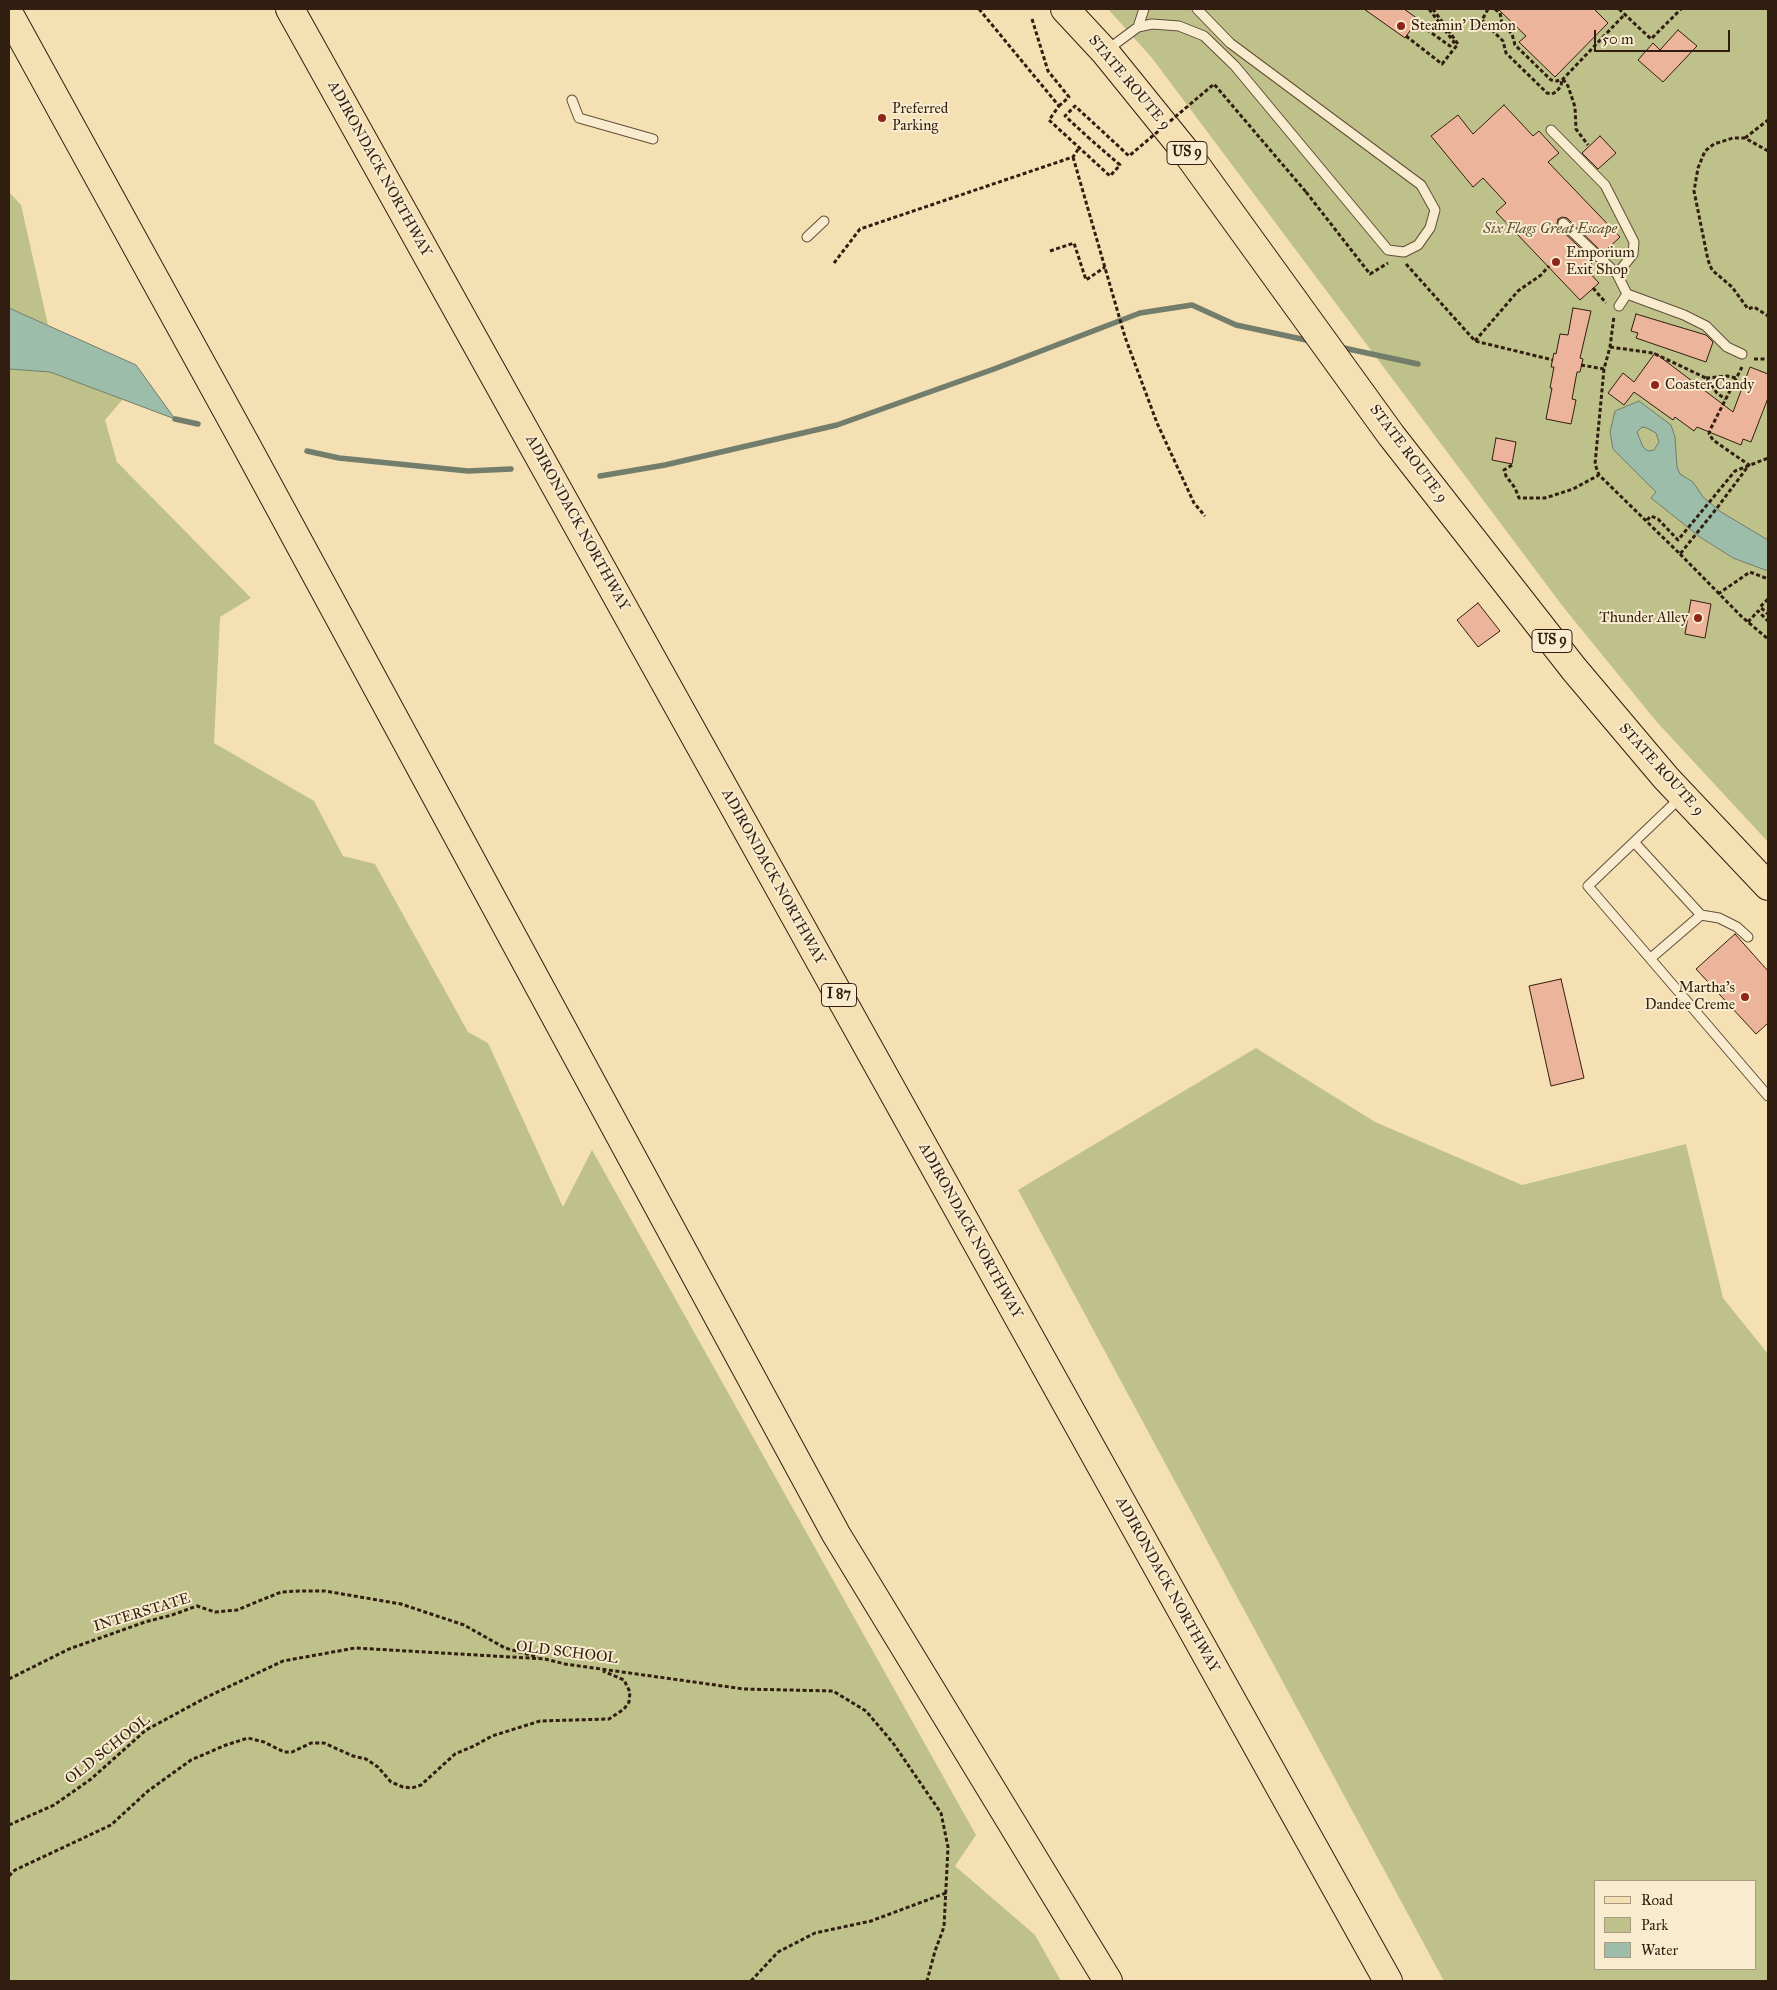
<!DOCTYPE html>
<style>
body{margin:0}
#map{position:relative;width:1777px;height:1990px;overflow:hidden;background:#f4e0b3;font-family:"IM FELL Great Primer",serif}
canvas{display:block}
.frame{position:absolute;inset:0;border:10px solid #321e11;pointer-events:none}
.legend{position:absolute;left:1594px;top:1880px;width:162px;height:90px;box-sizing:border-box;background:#f8ebce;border:1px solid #a99982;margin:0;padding:6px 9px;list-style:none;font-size:15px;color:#321e11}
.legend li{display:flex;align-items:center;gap:10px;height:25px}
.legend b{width:25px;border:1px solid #a99982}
.scale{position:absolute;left:1594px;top:30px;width:136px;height:22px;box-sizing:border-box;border:2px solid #321e11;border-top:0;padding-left:6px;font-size:15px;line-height:18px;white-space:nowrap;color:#321e11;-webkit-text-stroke:4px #f8ebce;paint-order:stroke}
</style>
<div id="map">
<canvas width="1777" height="1990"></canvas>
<div class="frame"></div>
<ul class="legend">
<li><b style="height:6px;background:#f4e0b3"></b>Road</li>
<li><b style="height:14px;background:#bfc18a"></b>Park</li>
<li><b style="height:14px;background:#9cbda9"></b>Water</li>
</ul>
<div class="scale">50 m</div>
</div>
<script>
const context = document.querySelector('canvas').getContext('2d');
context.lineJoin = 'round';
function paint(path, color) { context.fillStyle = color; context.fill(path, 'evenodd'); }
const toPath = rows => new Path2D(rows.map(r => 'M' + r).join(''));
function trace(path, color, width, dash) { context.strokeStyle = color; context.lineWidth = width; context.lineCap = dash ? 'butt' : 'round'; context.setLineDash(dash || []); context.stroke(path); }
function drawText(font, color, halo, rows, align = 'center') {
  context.font = font + ' "IM FELL Great Primer",serif'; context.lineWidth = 4; context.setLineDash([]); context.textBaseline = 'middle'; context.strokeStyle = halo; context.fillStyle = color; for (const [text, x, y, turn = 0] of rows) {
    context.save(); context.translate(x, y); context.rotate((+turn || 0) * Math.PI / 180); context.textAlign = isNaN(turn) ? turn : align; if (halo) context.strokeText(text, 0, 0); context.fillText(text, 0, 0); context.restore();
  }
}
const green = toPath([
 [1108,9,1768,9,1768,842,1656,721,1564,608,1152,58],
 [9,192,21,205,48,325,9,308],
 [9,369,50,372,123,399,105,420,117,462,251,598,220,617,214,743,314,801,343,856,375,864,468,1032,488,1043,563,1207,592,1150,976,1835,955,1866,1035,1935,1061,1981,9,1981],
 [1256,1048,1375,1122,1522,1185,1686,1144,1723,1298,1768,1354,1768,1981,1444,1981,1018,1190],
 [1596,1881,1756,1881,1756,1969,1596,1969]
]);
const water = toPath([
 [9,308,136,365,175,419,50,372,9,369,9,308],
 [1639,401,1671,425,1675,437,1677,467,1680,474,1693,482,1703,497,1721,512,1768,540,1768,571,1733,558,1700,537,1651,498,1656,492,1613,449,1610,432,1615,411,1639,401],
 [1642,427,1647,428,1656,433,1659,442,1654,450,1648,451,1643,447,1637,432,1642,427]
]);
const stream = toPath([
 [1339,347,1418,364],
 [175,419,198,424],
 [307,451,339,458,468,471,511,469],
 [600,476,665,465,837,425,994,369,1140,313,1192,305,1236,325,1311,341]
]);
const building = toPath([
 [1364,9,1404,9,1418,19,1405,38,1364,9],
 [1498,9,1594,9,1608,23,1555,77,1519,42,1526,36,1498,9],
 [1678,30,1697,46,1663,82,1638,60,1653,43,1660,50,1678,30],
 [1504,105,1533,136,1539,131,1559,153,1548,162,1620,237,1603,253,1567,218,1562,217,1558,219,1557,224,1559,228,1594,261,1586,269,1599,283,1580,300,1496,212,1506,203,1483,178,1473,187,1431,136,1458,115,1473,134,1504,105],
 [1600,136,1616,153,1598,169,1582,153,1600,136],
 [1573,308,1591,311,1580,358,1583,359,1580,372,1577,372,1572,399,1576,400,1571,424,1546,419,1552,388,1550,388,1554,367,1551,367,1554,353,1556,354,1560,334,1568,335,1573,308],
 [1636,314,1706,335,1713,342,1706,362,1636,338,1638,333,1631,331,1636,314],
 [1655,353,1733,412,1750,367,1768,374,1768,398,1751,442,1743,439,1741,445,1697,427,1694,431,1675,417,1673,420,1634,392,1624,405,1608,393,1623,373,1634,382,1655,353],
 [1496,438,1516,442,1512,464,1492,460,1496,438],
 [1691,600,1711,604,1705,638,1685,634,1691,600],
 [1478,603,1500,631,1478,647,1457,620,1478,603],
 [1735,934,1768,971,1768,1023,1756,1034,1696,969,1735,934],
 [1561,979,1584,1078,1551,1086,1529,986,1561,979]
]);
const path = toPath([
 [979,9,1059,106,1049,120,1110,176,1120,165,1090,139],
 [1488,9,1482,20,1503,41,1506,53,1547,93,1552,94,1556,92,1561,86,1562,79],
 [1495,9,1500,13,1502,23,1512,34,1515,45,1551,80,1557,81,1563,79,1625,14],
 [1619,9,1651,39,1681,9],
 [1032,19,1048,71,1069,97,1059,106],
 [1416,22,1450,46,1454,42,1429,9],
 [1406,36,1442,64,1458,44,1433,9],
 [1563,79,1568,86,1575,107,1576,129,1588,145],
 [1745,138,1768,120],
 [1768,151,1745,138,1733,138,1714,144,1705,151,1698,168,1694,191,1708,260,1712,270,1732,287,1748,309,1754,307,1768,316],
 [1073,157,1125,337,1157,423,1194,503,1205,516],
 [1306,192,1370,274,1388,263],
 [1050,251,1074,243,1086,280,1105,267],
 [834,263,860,229,1073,157,1079,148],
 [1406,264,1475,341,1553,360],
 [1593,288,1606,303],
 [1475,341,1518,291,1541,275,1549,266],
 [1610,347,1653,353,1706,378,1717,393,1725,399],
 [1754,359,1768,359],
 [1581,365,1604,369,1610,347,1614,316],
 [1604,369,1595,464,1599,475,1680,554,1717,508,1749,465,1713,440,1709,434,1710,430,1742,367],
 [1706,378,1727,376,1736,378],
 [1512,465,1504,470,1506,476,1515,488,1519,498,1545,498,1573,489,1599,475],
 [1647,520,1651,516,1658,519,1678,540,1735,471,1768,458],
 [1680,554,1742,617,1768,639],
 [1718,594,1750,572,1768,579],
 [1768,599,1760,607,1768,614],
 [1748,622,1758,611,1768,621],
 [9,1679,69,1649,145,1622,172,1615,197,1606,215,1612,237,1610,281,1592,299,1591,325,1591,401,1604,464,1625,505,1648,538,1657],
 [9,1825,54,1805,91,1779,146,1730,207,1697,283,1661,355,1648,545,1659,565,1664,744,1689,833,1691,866,1711,893,1743,941,1813,948,1847,944,1927,935,1951,927,1981],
 [9,1876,15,1870,111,1825,148,1791,191,1760,226,1745,248,1738,264,1742,284,1752,292,1752,311,1743,324,1743,353,1756,366,1759,378,1767,391,1782,403,1787,412,1788,421,1785,455,1754,474,1746,492,1736,540,1721,609,1719,624,1709,629,1702,630,1692,624,1680,603,1671],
 [751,1981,778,1952,815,1933,871,1921,946,1893]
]);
const service = toPath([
 [1138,27,1144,9],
 [1107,50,1138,27,1152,24,1179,26,1204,36,1235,66,1388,250,1404,252,1418,245,1430,228,1435,210,1421,185,1230,43,1197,9],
 [572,100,579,118,653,139],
 [1551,130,1605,185,1634,242,1633,254,1617,274,1627,294,1684,315,1706,326,1727,347,1742,354],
 [1563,223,1617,274],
 [807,237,824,221],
 [1619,306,1627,294],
 [1680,798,1588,886,1768,1096],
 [1634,842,1701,915,1719,918,1737,927,1748,937],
 [1651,958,1701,915]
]);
const primary = toPath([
 [1065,9,1105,52,1190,157,1391,435,1574,669,1666,778,1768,886]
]);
const motorway = toPath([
 [290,9,1388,1981],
 [9,14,246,445,836,1534,1108,1981]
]);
const pathBridge = toPath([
 [1090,139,1065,116,1075,106,1129,156,1214,84,1306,192]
]);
const markers = [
 [1401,26,5,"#8f2418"],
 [882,118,5,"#8f2418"],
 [1556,262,5,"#8f2418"],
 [1655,385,5,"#8f2418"],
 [1698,618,5,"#8f2418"],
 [1745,997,5,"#8f2418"]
];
const shields = [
 [1187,153,40],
 [1552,641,40],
 [839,995,35]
];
const shieldNames = [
 ["US 9",1187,153],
 ["US 9",1552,641],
 ["I 87",839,995]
];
const poiNames = [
 ["Steamin' Demon",1411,26],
 ["Preferred",892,109],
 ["Parking",892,126],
 ["Emporium",1566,253],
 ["Exit Shop",1566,270],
 ["Coaster Candy",1665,385],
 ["Thunder Alley",1688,618,"right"],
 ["Martha's",1735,988,"right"],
 ["Dandee Creme",1735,1005,"right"]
];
const streetNames = [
 ["STATE ROUTE 9",1129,83,50],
 ["ADIRONDACK NORTHWAY",379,169,61],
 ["STATE ROUTE 9",1408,454,53],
 ["ADIRONDACK NORTHWAY",577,523,61],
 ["STATE ROUTE 9",1661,770,48],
 ["ADIRONDACK NORTHWAY",773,877,61],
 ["ADIRONDACK NORTHWAY",970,1231,61],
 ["ADIRONDACK NORTHWAY",1167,1585,61],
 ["INTERSTATE",142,1613,-17],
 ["OLD SCHOOL",567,1653,7],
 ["OLD SCHOOL",108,1750,-38]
];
const parkNames = [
 ["Six Flags Great Escape",1550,229]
];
paint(green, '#bfc18a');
paint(water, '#9cbda9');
trace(water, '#727d6c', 1);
trace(stream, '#727d6c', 5.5);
paint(building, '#ecb49a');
trace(building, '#321e11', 1);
trace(service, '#624e3a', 11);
trace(primary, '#321e11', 30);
trace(motorway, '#321e11', 30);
trace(path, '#321e11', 3, [4, 2.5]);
trace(service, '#f8ebce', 9);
trace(primary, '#f4e0b3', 28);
trace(motorway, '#f4e0b3', 28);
trace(pathBridge, '#321e11', 3, [4, 2.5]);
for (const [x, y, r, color] of markers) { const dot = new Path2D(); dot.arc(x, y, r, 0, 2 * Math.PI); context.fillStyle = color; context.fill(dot); trace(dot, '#f8ebce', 2); }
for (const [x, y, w] of shields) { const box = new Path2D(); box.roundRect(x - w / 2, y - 11.5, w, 23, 4); context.fillStyle = '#f8ebce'; context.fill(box); trace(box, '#321e11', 1); }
drawText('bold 14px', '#321e11', null, shieldNames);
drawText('15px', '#321e11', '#f8ebce', poiNames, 'left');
drawText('15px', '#321e11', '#f8ebce', streetNames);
drawText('italic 15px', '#5c4f35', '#f8ebce', parkNames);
</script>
